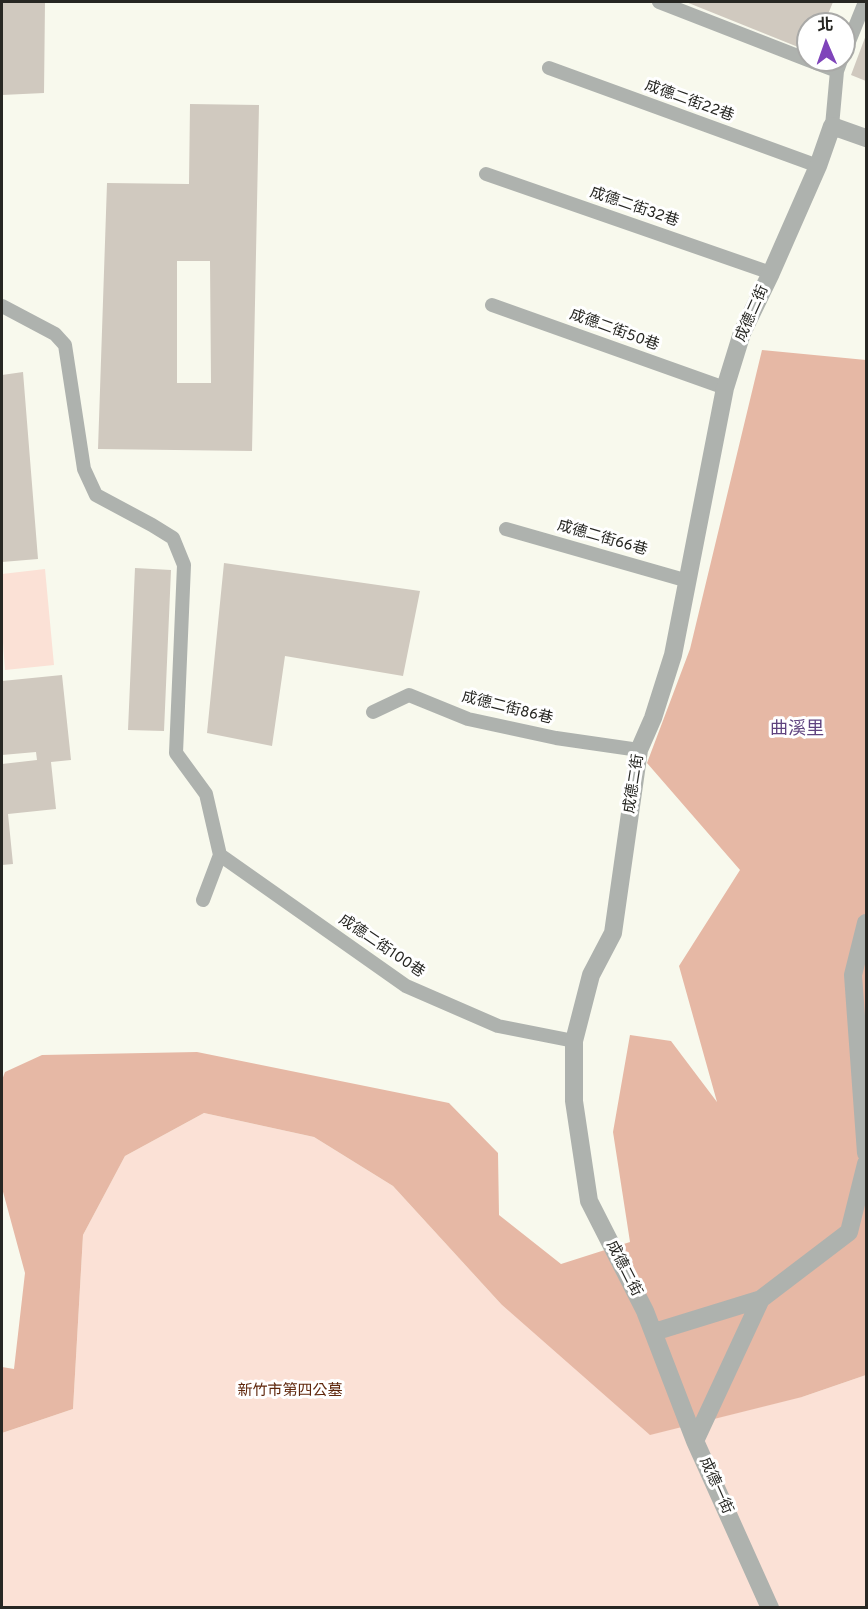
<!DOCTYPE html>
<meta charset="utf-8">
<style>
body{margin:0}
#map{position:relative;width:868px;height:1609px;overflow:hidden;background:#f8f9ed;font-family:Overpass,"Noto Sans TC",sans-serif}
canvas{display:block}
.frame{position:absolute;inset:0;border:3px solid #272723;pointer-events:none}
.north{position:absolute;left:796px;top:12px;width:60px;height:60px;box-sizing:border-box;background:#fff;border:2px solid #a9a9a7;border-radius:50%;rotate:358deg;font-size:16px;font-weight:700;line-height:24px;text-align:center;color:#272723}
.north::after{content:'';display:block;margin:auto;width:21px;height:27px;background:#7f44ba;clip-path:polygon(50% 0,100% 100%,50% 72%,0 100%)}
</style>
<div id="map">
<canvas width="868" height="1609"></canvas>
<div class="frame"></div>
<div class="north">北</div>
</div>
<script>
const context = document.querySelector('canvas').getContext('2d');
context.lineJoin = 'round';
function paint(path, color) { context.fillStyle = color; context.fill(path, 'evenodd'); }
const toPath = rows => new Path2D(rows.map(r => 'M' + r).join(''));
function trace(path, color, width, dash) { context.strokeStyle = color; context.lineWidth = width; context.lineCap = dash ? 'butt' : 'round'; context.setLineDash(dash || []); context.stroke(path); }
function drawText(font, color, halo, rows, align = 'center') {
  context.font = font + ' Overpass,"Noto Sans TC",sans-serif'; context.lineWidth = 6; context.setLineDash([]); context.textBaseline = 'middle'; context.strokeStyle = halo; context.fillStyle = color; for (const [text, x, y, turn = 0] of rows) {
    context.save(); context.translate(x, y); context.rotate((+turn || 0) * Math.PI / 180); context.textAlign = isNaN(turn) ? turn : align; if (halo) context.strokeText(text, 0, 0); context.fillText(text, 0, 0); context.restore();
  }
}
const green = toPath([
 [45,569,54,665,5,670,2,629,2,574],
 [204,1113,314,1137,393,1186,501,1304,802,1397,866,1375,866,1607,2,1607,2,1433,73,1409,83,1235,125,1156]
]);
const forest = toPath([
 [762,350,866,360,866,1375,802,1397,650,1435,501,1304,393,1186,314,1137,204,1113,125,1156,83,1235,73,1409,2,1433,2,1367,14,1369,25,1273,2,1188,2,1080,5,1072,42,1055,197,1052,449,1103,498,1153,499,1215,561,1264,630,1242,613,1132,630,1035,671,1041,717,1102,679,966,740,870,647,763,690,649]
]);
const building = toPath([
 [2,2,45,2,44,93,2,95],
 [686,2,833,2,824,24,808,24,808,51],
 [866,35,866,81,851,75],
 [190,104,259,105,252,451,98,449,107,183,189,184],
 [177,261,210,261,211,383,177,383],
 [23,372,38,559,2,562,2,375],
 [224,563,420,591,403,676,285,656,272,746,207,733],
 [135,568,171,570,164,731,128,730],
 [62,675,71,760,51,762,56,809,8,814,13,864,2,865,2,764,37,760,36,752,2,755,2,681]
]);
const lane = toPath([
 [659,2,808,60],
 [844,54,865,2],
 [808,60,837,71],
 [549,68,818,166],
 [832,126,837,71,841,60],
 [486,174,771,273],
 [492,305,725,388],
 [2,306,55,334,65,345,84,469,96,495,152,525,173,538,184,565,176,753,206,794,220,855,203,900],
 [506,529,688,581],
 [373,712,409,695,468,719,556,738,639,750],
 [220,855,406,986,498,1026,574,1041]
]);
const street = toPath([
 [866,923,853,975,866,1153],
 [654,1332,761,1299],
 [695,1441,645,1311,589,1201,574,1101,574,1041,591,975,613,933,639,750,653,718,673,655,725,388,742,333,771,273,818,166,832,126,866,138],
 [770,1608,695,1441,761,1299,849,1232,866,1164]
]);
const streetNames = [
 ["成德二街22巷",689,102,20],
 ["成德二街32巷",634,208,19],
 ["成德二街",753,314,-66],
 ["成德二街50巷",614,331,20],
 ["成德二街66巷",602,539,16],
 ["成德二街86巷",507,709,14],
 ["成德二街",635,784,-81],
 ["成德二街100巷",381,947,34],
 ["成德二街",623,1269,63],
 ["成德一街",715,1486,66]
];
const parkNames = [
 ["新竹市第四公墓",290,1392]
];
const quarterNames = [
 ["曲溪里",797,730]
];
paint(green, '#fbe1d6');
paint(forest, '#e6b8a5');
paint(building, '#d0c9bf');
trace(lane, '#aeb2ae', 14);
trace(street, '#aeb2ae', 18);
drawText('15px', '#272723', '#fff', streetNames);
drawText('15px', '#5f270c', '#fff', parkNames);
drawText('18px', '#5f437f', '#fff', quarterNames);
</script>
